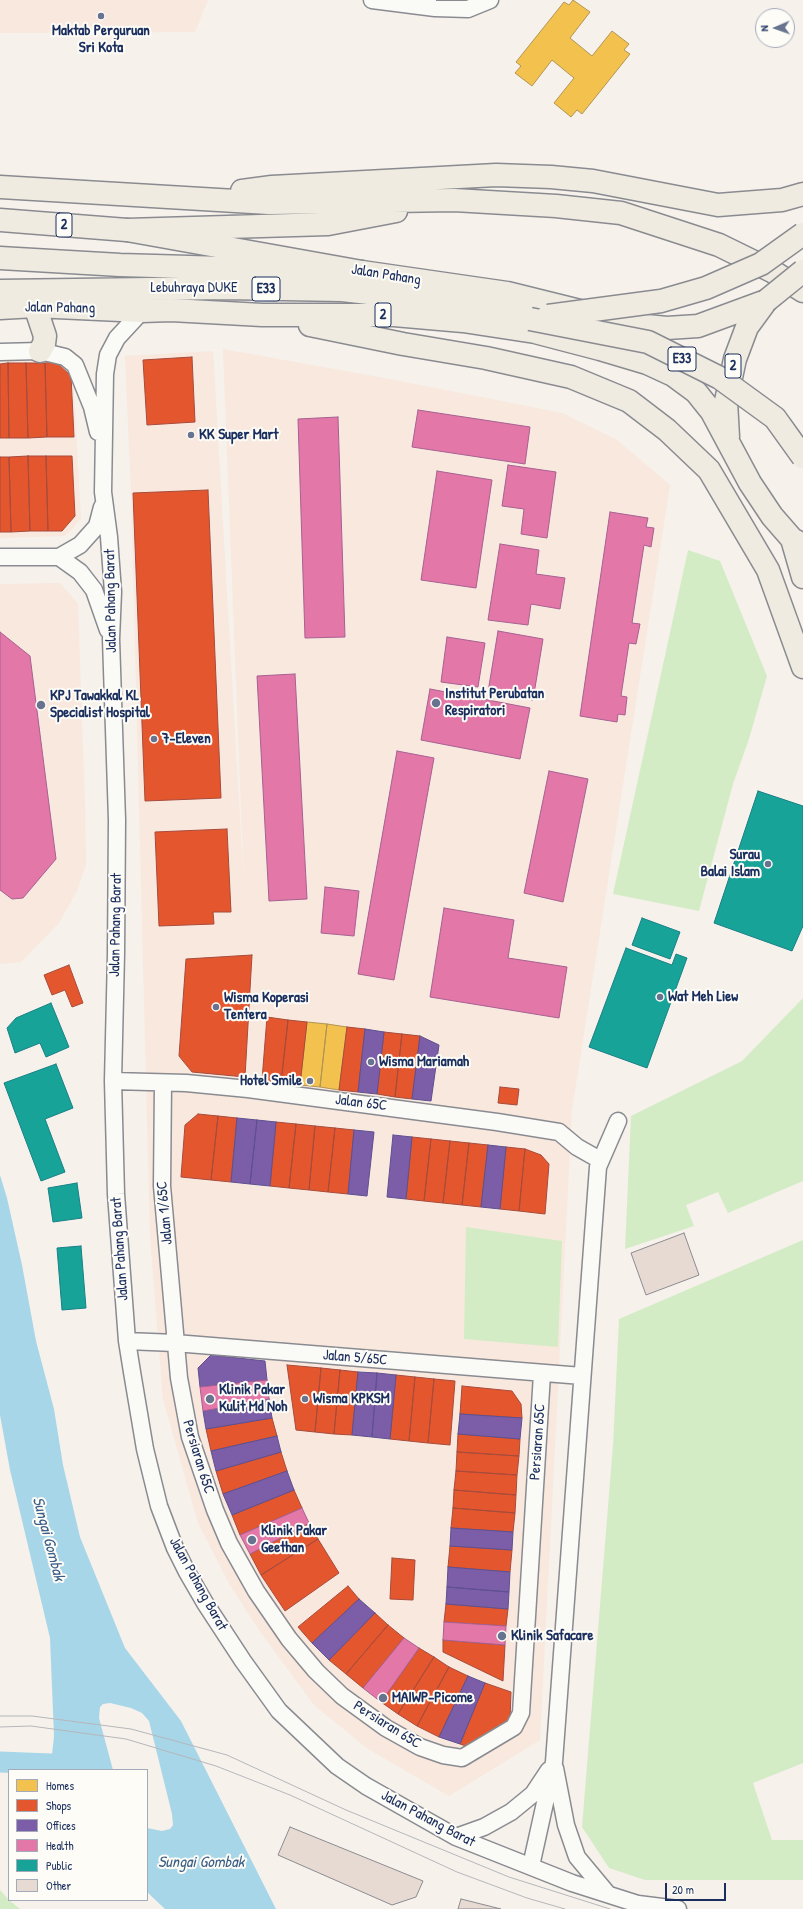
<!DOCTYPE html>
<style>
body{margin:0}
#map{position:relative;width:803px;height:1909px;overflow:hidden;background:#f6f1eb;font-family:"Patrick Hand",sans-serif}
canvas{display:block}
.legend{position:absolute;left:8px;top:1769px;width:140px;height:132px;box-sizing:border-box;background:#fdfcf7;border:1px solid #a3aaba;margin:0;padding:5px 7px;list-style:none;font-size:12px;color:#1b2f5e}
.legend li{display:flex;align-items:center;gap:8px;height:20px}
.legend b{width:20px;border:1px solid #a3aaba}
.north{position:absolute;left:755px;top:8px;width:40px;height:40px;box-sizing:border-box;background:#fdfcf7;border:1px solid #a3aaba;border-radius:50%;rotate:268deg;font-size:11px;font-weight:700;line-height:16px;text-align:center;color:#1b2f5e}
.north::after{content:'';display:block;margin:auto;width:14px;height:18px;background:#68738f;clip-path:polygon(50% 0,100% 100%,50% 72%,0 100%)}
.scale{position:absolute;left:665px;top:1883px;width:61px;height:18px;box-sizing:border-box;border:2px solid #1b2f5e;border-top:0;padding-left:5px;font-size:12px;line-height:14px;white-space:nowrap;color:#1b2f5e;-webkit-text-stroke:3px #fdfcf7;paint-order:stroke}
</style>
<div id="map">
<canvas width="803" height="1909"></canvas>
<ul class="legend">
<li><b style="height:11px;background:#f2c14e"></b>Homes</li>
<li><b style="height:11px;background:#e4572e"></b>Shops</li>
<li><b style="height:11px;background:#7b5ea7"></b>Offices</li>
<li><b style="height:11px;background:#e377a8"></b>Health</li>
<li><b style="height:11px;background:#17a398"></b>Public</li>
<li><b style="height:11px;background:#e7dad3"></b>Other</li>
</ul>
<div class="north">N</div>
<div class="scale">20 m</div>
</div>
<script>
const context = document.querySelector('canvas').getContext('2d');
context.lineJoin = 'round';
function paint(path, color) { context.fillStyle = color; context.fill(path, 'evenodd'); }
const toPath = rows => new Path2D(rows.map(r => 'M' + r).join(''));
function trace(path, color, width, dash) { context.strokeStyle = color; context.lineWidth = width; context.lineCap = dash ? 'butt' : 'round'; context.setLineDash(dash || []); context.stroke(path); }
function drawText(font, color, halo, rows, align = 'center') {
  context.font = font + ' "Patrick Hand",sans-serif'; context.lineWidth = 4; context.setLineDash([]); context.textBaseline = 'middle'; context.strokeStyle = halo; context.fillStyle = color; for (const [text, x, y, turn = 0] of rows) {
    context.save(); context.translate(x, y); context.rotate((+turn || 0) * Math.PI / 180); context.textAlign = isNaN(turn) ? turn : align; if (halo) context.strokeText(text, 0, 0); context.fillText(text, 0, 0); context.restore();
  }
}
const built = toPath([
 [0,0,208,0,195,32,0,33],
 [223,349,395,380,562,413,617,440,670,485,572,1110,540,1740,449,1796,368,1749,314,1705,259,1630,230,1585,198,1523,163,1399,150,1236,131,490,125,356,213,351,244,888],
 [41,359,64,365,73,375,81,519,65,536,0,538,0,360],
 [60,583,78,604,85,806,86,864,77,891,59,923,21,962,2,964,0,963,0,584]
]);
const green = toPath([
 [688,550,720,561,767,676,749,739,733,784,699,911,613,894],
 [803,998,803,1181,728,1213,718,1192,686,1205,694,1226,625,1249,631,1116,742,1061],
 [466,1227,562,1241,558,1347,464,1339],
 [803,1240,803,1763,753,1783,772,1840,803,1840,803,1880,645,1880,609,1868,582,1827,613,1445,619,1319],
 [0,1890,9,1900,20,1909,0,1909]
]);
const water = toPath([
 [0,1175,7,1198,22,1265,36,1341,54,1409,63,1465,80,1537,125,1648,181,1721,276,1909,165,1909,147,1892,147,1828,162,1831,170,1829,173,1825,172,1814,149,1721,142,1713,131,1708,110,1703,103,1704,100,1707,99,1718,113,1770,52,1770,51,1764,54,1736,50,1638,10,1470,0,1415]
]);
const homes = toPath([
 [573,0,590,12,570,38,592,56,612,31,629,44,624,50,630,54,582,114,577,110,571,117,554,103,574,78,552,60,532,86,515,73,521,66,516,62,564,2,569,5,573,0],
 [307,1022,327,1024,320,1087,300,1085,307,1022],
 [327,1024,347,1027,339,1090,320,1087,327,1024]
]);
const shops = toPath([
 [192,357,195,422,147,425,143,360,192,357],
 [56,362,71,376,74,437,47,437,45,363,56,362],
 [8,363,26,363,28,438,9,438,8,363],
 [8,363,9,438,0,438,0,364,8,363],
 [26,363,45,363,47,437,28,438,26,363],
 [28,456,46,456,48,531,30,531,28,456],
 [28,456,30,531,11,532,9,457,28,456],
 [46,456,72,456,75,516,62,531,48,531,46,456],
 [0,457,9,457,11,532,0,532,0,457],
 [208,490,221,798,145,801,133,493,208,490],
 [227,829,231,912,213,912,214,924,159,926,155,832,227,829],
 [252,955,245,1077,192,1072,179,1056,186,959,252,955],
 [69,965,83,1003,72,1007,65,990,52,995,44,975,69,965],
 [267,1017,288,1020,281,1083,262,1080,267,1017],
 [288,1020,307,1022,300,1085,281,1083,288,1020],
 [347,1027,365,1029,358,1092,339,1090,347,1027],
 [384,1032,402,1034,395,1097,377,1094,384,1032],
 [402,1034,420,1036,412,1099,395,1097,402,1034],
 [500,1087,519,1089,517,1105,498,1103,500,1087],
 [198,1114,218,1116,211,1180,181,1177,185,1125,198,1114],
 [218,1116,237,1118,231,1182,211,1180,218,1116],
 [276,1122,296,1124,289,1188,270,1186,276,1122],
 [296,1124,315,1126,309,1190,289,1188,296,1124],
 [315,1126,335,1128,328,1192,309,1190,315,1126],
 [335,1128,354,1130,348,1194,328,1192,335,1128],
 [412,1137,431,1139,424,1201,406,1199,412,1137],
 [431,1139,450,1141,443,1203,424,1201,431,1139],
 [450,1141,469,1143,462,1205,443,1203,450,1141],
 [469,1143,488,1145,481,1207,462,1205,469,1143],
 [506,1147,525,1149,519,1211,500,1209,506,1147],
 [525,1149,541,1155,549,1164,545,1214,519,1211,525,1149],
 [287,1365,321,1368,315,1432,296,1430,287,1365],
 [321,1368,340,1370,334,1434,315,1432,321,1368],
 [340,1370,358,1372,352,1435,334,1434,340,1370],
 [396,1375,415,1377,409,1441,390,1439,396,1375],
 [415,1377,434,1379,428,1443,409,1441,415,1377],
 [434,1379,455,1381,450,1445,428,1443,434,1379],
 [462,1386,512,1391,521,1404,522,1418,460,1414,462,1386],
 [272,1418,277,1436,211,1451,206,1429,272,1418],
 [458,1434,520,1439,519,1456,457,1452,458,1434],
 [281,1452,287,1471,223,1494,216,1471,281,1452],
 [457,1452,519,1456,517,1475,456,1471,457,1452],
 [456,1471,517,1475,516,1495,454,1490,456,1471],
 [294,1490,302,1508,240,1535,232,1515,294,1490],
 [454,1490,516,1495,515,1513,453,1508,454,1490],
 [453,1508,515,1513,513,1532,451,1528,453,1508],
 [309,1523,318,1539,261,1575,250,1554,309,1523],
 [318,1539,339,1573,285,1611,261,1575,318,1539],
 [450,1546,512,1550,510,1572,448,1567,450,1546],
 [392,1558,415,1560,413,1600,390,1599,392,1558],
 [348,1586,359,1599,312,1643,298,1627,348,1586],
 [446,1604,508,1609,506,1626,444,1622,446,1604],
 [375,1613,388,1625,346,1674,329,1660,375,1613],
 [388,1625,404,1638,363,1688,346,1674,388,1625],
 [443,1640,505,1645,503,1681,443,1652,443,1640],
 [419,1648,434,1657,398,1714,381,1702,419,1648],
 [434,1657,449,1667,417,1726,398,1714,434,1657],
 [449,1667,468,1676,439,1737,417,1726,449,1667],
 [485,1683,511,1692,510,1720,466,1746,460,1744,485,1683]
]);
const offices = toPath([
 [365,1029,384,1032,377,1094,358,1092,365,1029],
 [420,1036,439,1045,431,1101,412,1099,420,1036],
 [237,1118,257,1120,250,1184,231,1182,237,1118],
 [257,1120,276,1122,270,1186,250,1184,257,1120],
 [354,1130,374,1132,367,1196,348,1194,354,1130],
 [393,1135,412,1137,406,1199,387,1197,393,1135],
 [488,1145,506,1147,500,1209,481,1207,488,1145],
 [211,1355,265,1361,267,1380,200,1387,198,1368,211,1355],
 [358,1372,377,1373,372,1437,352,1435,358,1372],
 [377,1373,396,1375,390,1439,372,1437,377,1373],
 [269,1399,272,1418,206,1429,203,1411,269,1399],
 [460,1414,522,1418,520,1439,458,1434,460,1414],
 [277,1436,281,1452,216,1471,211,1451,277,1436],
 [287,1471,294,1490,232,1515,223,1494,287,1471],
 [451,1528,513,1532,512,1550,450,1546,451,1528],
 [448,1567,510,1572,509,1592,447,1587,448,1567],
 [447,1587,509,1592,508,1609,446,1604,447,1587],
 [359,1599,375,1613,329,1660,312,1643,359,1599],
 [468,1676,485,1683,460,1744,439,1737,468,1676]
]);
const health = toPath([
 [418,410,530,427,525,464,412,447,418,410],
 [338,417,345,637,305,638,298,419,338,417],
 [508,465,556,472,547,538,521,534,524,509,502,506,508,465],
 [437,471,492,480,476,588,421,580,437,471],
 [610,512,648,518,646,527,654,528,651,547,644,545,632,623,640,624,636,644,629,643,621,696,627,697,625,715,618,714,617,722,580,716,610,512],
 [500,544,539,550,536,574,565,578,560,609,531,604,528,625,488,620,500,544],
 [498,631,543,639,533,700,488,692,498,631],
 [0,632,30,656,56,859,23,898,12,899,0,890,0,632],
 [447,637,485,643,478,687,441,682,447,637],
 [295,674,307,899,269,901,257,676,295,674],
 [430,689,530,708,520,759,421,740,430,689],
 [397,751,434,758,394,980,358,974,397,751],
 [549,771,588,779,563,902,524,893,549,771],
 [325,887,359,891,354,936,321,933,325,887],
 [444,908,514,920,508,958,567,967,559,1018,430,997,444,908],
 [267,1380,269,1399,203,1411,200,1387,267,1380],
 [302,1508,309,1523,250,1554,240,1535,302,1508],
 [444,1622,506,1626,505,1645,443,1640,444,1622],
 [404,1638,419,1648,381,1702,363,1688,404,1638]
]);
const public = toPath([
 [758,791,803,806,803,926,792,951,714,923,758,791],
 [642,918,680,932,670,959,632,945,642,918],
 [626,948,672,965,676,954,687,958,647,1068,589,1047,626,948],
 [51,1003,69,1047,46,1057,40,1043,15,1053,7,1028,16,1018,51,1003],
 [56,1064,73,1108,45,1119,65,1172,41,1181,4,1083,56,1064],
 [77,1183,82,1218,53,1222,48,1188,77,1183],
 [81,1246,86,1308,62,1310,57,1248,81,1246]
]);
const canal = toPath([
 [0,1762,51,1764,79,1767]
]);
const building = toPath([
 [684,1233,699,1275,646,1295,631,1253,684,1233],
 [290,1827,423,1881,416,1897,392,1905,278,1855,290,1827],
 [461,1899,501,1909,458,1909,461,1899]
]);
const minor = toPath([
 [372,0,435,8,468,9,490,0],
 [142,311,117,338,108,355,105,374,103,492,109,537,113,592,111,639,117,820,116,954,113,1081,116,1194,127,1341,132,1372,145,1449,159,1506,175,1548,187,1572,205,1603,243,1661,279,1711,337,1766,366,1786,456,1837,572,1883,638,1904,678,1909],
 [0,352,40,351,65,357,75,365,92,407,98,432],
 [0,557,59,557,80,545,97,526,102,507],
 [59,557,80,572,94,590,108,630],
 [113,1081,186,1083,248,1089,497,1122,559,1132,577,1147,600,1160],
 [163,1083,162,1186,179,1378,190,1437,215,1510,229,1543,256,1591,289,1639,316,1671,342,1696,386,1728,420,1747,443,1755,462,1758,514,1727,521,1713,542,1374],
 [127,1341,175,1343,582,1376],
 [555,1768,566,1825,577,1857,607,1893],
 [456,1837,484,1827,511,1812,533,1794,549,1770],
 [531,1866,554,1762,598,1167,618,1121]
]);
const primary = toPath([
 [0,220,127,230,362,272,507,293,636,325,667,328,698,326,766,301],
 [35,306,45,336,44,344,40,351],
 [0,308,35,306,142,311,171,310,262,315,394,315,463,321,535,332,600,349,647,363,673,375,696,392,712,412,750,483,772,516,792,539,803,545],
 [310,325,403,344,486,358,571,377,629,401,667,430,709,470,768,570,803,667],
 [728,437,726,401,735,359,747,327,766,301],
 [792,539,803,577]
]);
const motorway = toPath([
 [0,187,269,203,454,200,556,206,621,213,719,245,772,271,803,291],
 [242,191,272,187,496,175,551,177,593,181,718,205,782,200,803,194],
 [127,230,328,224,396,211],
 [0,258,120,265,362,272],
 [0,291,226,288,342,290,430,300,530,319]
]);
const tram = toPath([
 [0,1716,32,1716,131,1729,227,1755,346,1810,509,1877,610,1909],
 [0,1727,31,1726,126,1739,216,1766,290,1795,457,1872,527,1898,565,1909]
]);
const primaryBridge = toPath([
 [766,301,803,271]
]);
const motorwayBridge = toPath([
 [548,316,661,301,706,288,761,264,803,234],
 [530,319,648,342,720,378,775,418,803,457]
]);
const markers = [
 [101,16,4,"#68738f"],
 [191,435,4,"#68738f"],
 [436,703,5,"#68738f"],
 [41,705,5,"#68738f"],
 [154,739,4,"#68738f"],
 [768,864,4,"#68738f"],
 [660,997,4,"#68738f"],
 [216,1007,4,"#68738f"],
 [371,1062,4,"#68738f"],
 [310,1081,4,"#68738f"],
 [210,1399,5,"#68738f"],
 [305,1399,4,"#68738f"],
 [252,1540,5,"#68738f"],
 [502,1636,5,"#68738f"],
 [383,1698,5,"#68738f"]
];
const shields = [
 [64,225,16],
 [266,289,28],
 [383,315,16],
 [682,359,28],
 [733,366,16]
];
const shieldNames = [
 ["2",64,225],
 ["E33",266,289],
 ["2",383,315],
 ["E33",682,359],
 ["2",733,366]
];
const poiNames = [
 ["Maktab Perguruan",101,31,"center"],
 ["Sri Kota",101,48,"center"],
 ["KK Super Mart",199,435],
 ["Institut Perubatan",445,694],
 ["Respiratori",445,711],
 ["KPJ Tawakkal KL",50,696],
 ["Specialist Hospital",50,713],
 ["7-Eleven",162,739],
 ["Surau",760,855,"right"],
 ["Balai Islam",760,872,"right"],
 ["Wat Meh Liew",668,997],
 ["Wisma Koperasi",224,998],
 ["Tentera",224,1015],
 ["Wisma Mariamah",379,1062],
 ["Hotel Smile",302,1081,"right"],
 ["Klinik Pakar",219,1390],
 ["Kulit Md Noh",219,1407],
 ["Wisma KPKSM",313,1399],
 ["Klinik Pakar",261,1531],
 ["Geethan",261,1548],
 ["Klinik Safacare",511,1636],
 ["MAIWP-Picome",392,1698]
];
const streetNames = [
 ["Jalan Pahang",386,275,9],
 ["Lebuhraya DUKE",194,288],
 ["Jalan Pahang",60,308,1],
 ["Jalan Pahang Barat",111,601,-91],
 ["Jalan Pahang Barat",116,925,-89],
 ["Jalan 65C",361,1103,7],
 ["Jalan 1/65C",165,1213,-95],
 ["Jalan Pahang Barat",120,1249,-94],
 ["Jalan 5/65C",355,1358,5],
 ["Persiaran 65C",538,1442,-86],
 ["Persiaran 65C",198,1457,73],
 ["Jalan Pahang Barat",198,1584,61],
 ["Persiaran 65C",387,1725,32],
 ["Jalan Pahang Barat",428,1819,28]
];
const waterNames = [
 ["Sungai Gombak",48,1539,75],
 ["Sungai Gombak",201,1863]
];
paint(built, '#f8e8de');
paint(green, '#d4ecc6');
paint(water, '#a8d6e9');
paint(homes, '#f2c14e');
trace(homes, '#b29553', 1);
paint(shops, '#e4572e');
trace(shops, '#a84b3c', 1);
paint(offices, '#7b5ea7');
trace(offices, '#5e5091', 1);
paint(health, '#e377a8');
trace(health, '#a76192', 1);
paint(public, '#17a398');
trace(public, '#188087', 1);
trace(canal, '#a8d6e9', 21);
paint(building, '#e7dad3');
trace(building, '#8a8b91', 1);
trace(minor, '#8a8b91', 19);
trace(primary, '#8a8b91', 25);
trace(motorway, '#8a8b91', 25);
trace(minor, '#fafaf7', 16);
trace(primary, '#efebe1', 22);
trace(motorway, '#efebe1', 22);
trace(tram, '#b5b7bb', 1);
trace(primaryBridge, '#8a8b91', 25, []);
trace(motorwayBridge, '#8a8b91', 25, []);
trace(primaryBridge, '#efebe1', 22);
trace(motorwayBridge, '#efebe1', 22);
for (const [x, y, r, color] of markers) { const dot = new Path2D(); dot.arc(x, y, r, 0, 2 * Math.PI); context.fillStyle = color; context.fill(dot); trace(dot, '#fdfcf7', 1.5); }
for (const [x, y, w] of shields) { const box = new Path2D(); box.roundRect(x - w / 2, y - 12, w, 24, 3); context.fillStyle = '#fdfcf7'; context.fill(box); trace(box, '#1b2f5e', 1); }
drawText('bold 14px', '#1b2f5e', null, shieldNames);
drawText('bold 15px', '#1b2f5e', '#fdfcf7', poiNames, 'left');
drawText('15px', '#1b2f5e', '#fdfcf7', streetNames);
drawText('italic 16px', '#3b5e87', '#fdfcf7', waterNames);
</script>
